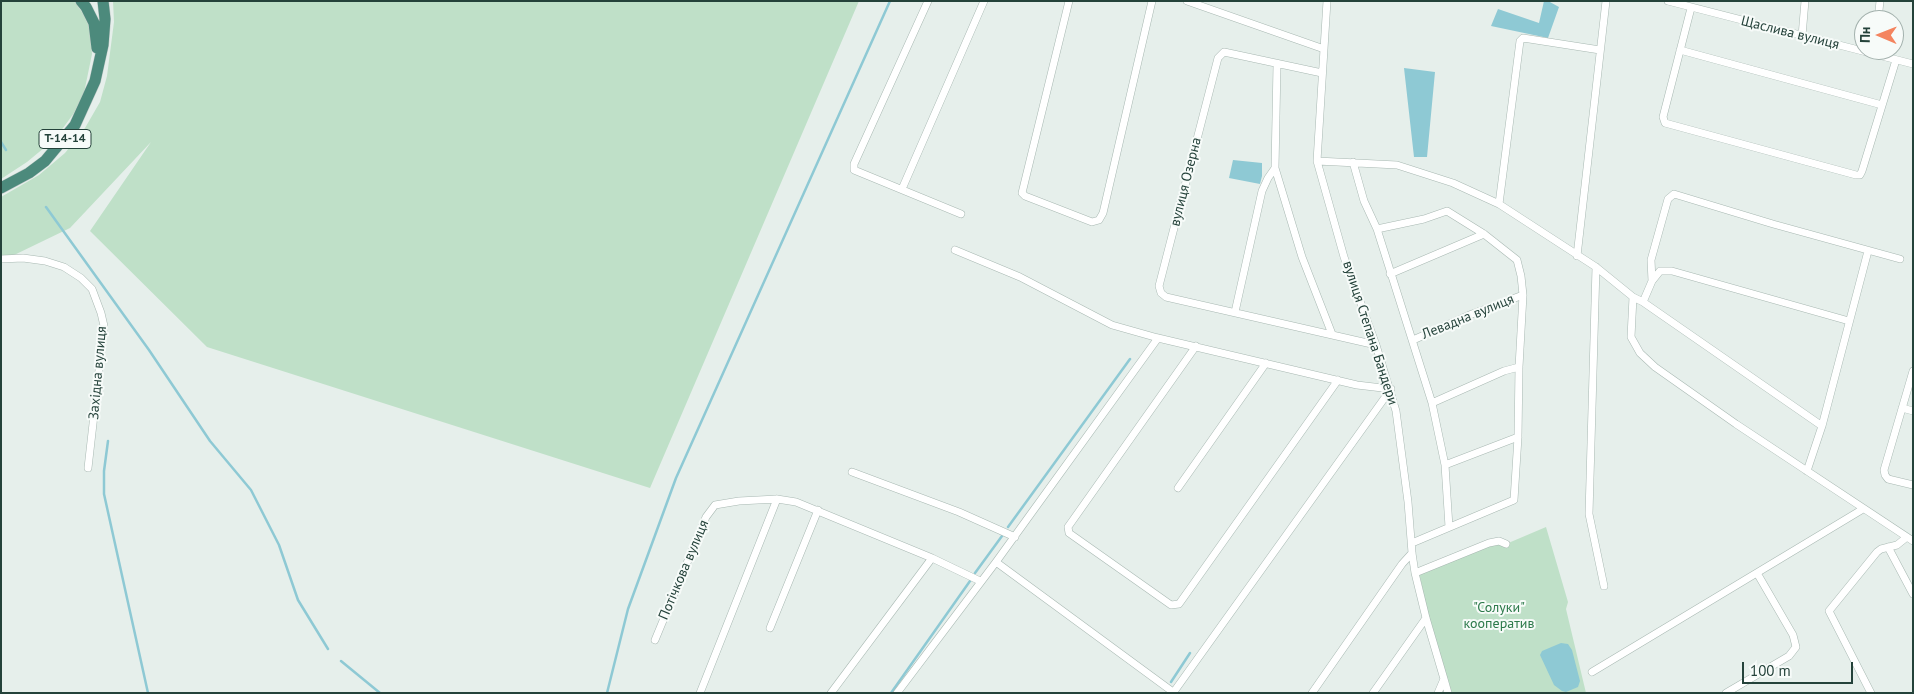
<!DOCTYPE html>
<meta charset="utf-8">
<style>
body{margin:0}
#map{position:relative;width:1914px;height:694px;overflow:hidden;background:#e6efeb;font-family:"PT Sans",sans-serif}
canvas{display:block}
.frame{position:absolute;inset:0;border:2px solid #24423a;pointer-events:none}
.north{position:absolute;left:1854px;top:10px;width:50px;height:50px;box-sizing:border-box;background:#f7fbf9;border:1px solid #a3b1ad;border-radius:50%;rotate:271deg;font-size:14px;font-weight:700;line-height:20px;text-align:center;color:#24423a}
.north::after{content:'';display:block;margin:auto;width:18px;height:22px;background:#f4845f;clip-path:polygon(50% 0,100% 100%,50% 72%,0 100%)}
.scale{position:absolute;left:1742px;top:662px;width:111px;height:22px;box-sizing:border-box;border:2px solid #24423a;border-top:0;padding-left:6px;font-size:15px;line-height:18px;white-space:nowrap;color:#24423a;-webkit-text-stroke:4px #f7fbf9;paint-order:stroke}
</style>
<div id="map">
<canvas width="1914" height="694"></canvas>
<div class="frame"></div>
<div class="north">Пн</div>
<div class="scale">100 m</div>
</div>
<script>
const context = document.querySelector('canvas').getContext('2d');
context.lineJoin = 'round';
function paint(path, color) { context.fillStyle = color; context.fill(path, 'evenodd'); }
const toPath = rows => new Path2D(rows.map(r => 'M' + r).join(''));
function trace(path, color, width, dash) { context.strokeStyle = color; context.lineWidth = width; context.lineCap = dash ? 'butt' : 'round'; context.setLineDash(dash || []); context.stroke(path); }
function drawText(font, color, halo, rows, align = 'center') {
  context.font = font + ' "PT Sans",sans-serif'; context.lineWidth = 4; context.setLineDash([]); context.textBaseline = 'middle'; context.strokeStyle = halo; context.fillStyle = color; for (const [text, x, y, turn = 0] of rows) {
    context.save(); context.translate(x, y); context.rotate((+turn || 0) * Math.PI / 180); context.textAlign = isNaN(turn) ? turn : align; if (halo) context.strokeText(text, 0, 0); context.fillText(text, 0, 0); context.restore();
  }
}
const green = toPath([
 [1,1,74,1,87,19,91,38,92,54,84,93,74,113,63,128,50,143,27,162,1,179],
 [113,1,859,1,650,488,207,347,90,231,151,142,70,228,10,257,1,259,1,197,39,175,65,153,85,128,100,102,107,76,114,22],
 [1546,527,1568,602,1566,609,1586,693,1450,693,1426,606,1420,577,1415,573,1494,544,1506,544]
]);
const water = toPath([
 [1544,1,1548,1,1559,7,1548,38,1491,26,1498,9,1539,23],
 [1404,68,1435,72,1427,157,1414,157],
 [1233,160,1262,163,1262,176,1260,184,1229,178],
 [1561,643,1568,644,1572,650,1580,681,1578,687,1566,692,1562,691,1554,685,1540,655,1542,651]
]);
const stream = toPath([
 [1,142,6,150],
 [46,207,149,350,210,441,251,490,279,545,298,600,328,649],
 [108,441,104,471,104,494,148,693],
 [1008,527,1130,359],
 [975,573,1002,536],
 [341,661,380,693],
 [1171,682,1190,653],
 [607,693,628,609,676,478,890,1],
 [891,693,970,581]
]);
const minor = toPath([
 [928,1,854,164,854,170,961,214],
 [1069,1,1022,193,1025,196,1092,222,1099,220,1103,213,1152,1],
 [1187,1,1324,49],
 [1327,1,1317,161,1344,257,1376,345,1396,411,1408,502,1412,553,1415,573,1426,618,1444,679,1438,693],
 [1668,1,1913,64],
 [1691,8,1663,117,1665,123,1856,175,1860,175,1862,171,1896,60],
 [1878,20,1880,1],
 [1802,36,1805,1],
 [1680,50,1882,105],
 [1322,73,1224,52,1218,58,1159,286,1161,293,1166,297,1376,345],
 [1317,161,1397,165,1453,183,1499,204,1596,267,1633,297,1631,337,1640,353,1655,367,1736,424,1913,541],
 [1353,162,1364,201,1377,229,1432,403,1445,465,1449,527],
 [1275,168,1302,257,1332,334],
 [902,189,984,1],
 [1499,204,1520,41,1523,38,1600,50],
 [1377,229,1424,219,1447,211,1484,234,1517,260,1521,276,1523,295,1519,367,1518,437,1514,500,1412,543],
 [955,250,1020,277,1112,325,1158,338,1357,385,1391,389,1173,693],
 [1577,256,1606,1],
 [1,259,23,258,45,261,64,267,81,278,92,289,101,313,104,326,88,468],
 [1596,267,1589,514,1604,586],
 [1390,274,1484,234],
 [1652,281,1660,271,1672,271,1849,321],
 [1633,297,1643,302,1652,281,1651,260,1668,199,1674,194,1773,224,1900,259],
 [1643,302,1822,426],
 [1235,312,1262,191,1268,178,1275,168,1277,65],
 [1413,340,1472,314,1523,295],
 [1196,346,1068,527,1069,533,1171,605,1179,604,1338,380],
 [1913,371,1884,470,1885,475,1888,479,1913,485],
 [1432,403,1504,371,1519,367],
 [1902,408,1913,411],
 [1445,465,1518,437],
 [1807,471,1822,426,1868,251],
 [852,472,959,512,1015,537],
 [1178,488,1266,363],
 [1888,547,1913,594],
 [996,562,1173,692],
 [1415,573,1489,543,1499,541,1506,544],
 [770,628,818,510],
 [655,640,706,517,715,505,739,501,777,499,796,502,932,558,980,581],
 [1592,672,1863,509],
 [1444,679,1448,693],
 [700,693,777,499],
 [831,693,932,558],
 [897,693,996,562,1158,338],
 [1312,693,1402,564,1412,553],
 [1373,693,1426,618],
 [1726,693,1789,656,1796,647,1793,635,1757,573],
 [1871,693,1829,611,1877,552,1881,549,1897,545,1907,537]
]);
const trunk = toPath([
 [81,1,86,7,94,23,97,48],
 [1,188,29,173,45,161,75,125,95,81,103,45,105,19,103,1]
]);
const shields = [
 [65,139,52]
];
const shieldNames = [
 ["Т-14-14",65,139]
];
const streetNames = [
 ["Щаслива вулиця",1790,33,14],
 ["вулиця Озерна",1186,182,-76],
 ["Левадна вулиця",1468,317,-22],
 ["вулиця Степана Бандери",1370,333,72],
 ["Західна вулиця",98,373,-85],
 ["Потічкова вулиця",684,570,-67]
];
const parkNames = [
 ["\"Солуки\"",1499,608],
 ["кооператив",1499,624]
];
paint(green, '#bfe0c8');
paint(water, '#8ec9d4');
trace(stream, '#8ec9d4', 2.5);
trace(minor, '#a8b8b2', 8);
trace(trunk, '#c2cac8', 12);
trace(minor, '#fff', 7);
trace(trunk, '#4c8a7c', 11);
for (const [x, y, w] of shields) { const box = new Path2D(); box.roundRect(x - w / 2, y - 9.5, w, 19, 4); context.fillStyle = '#f7fbf9'; context.fill(box); trace(box, '#24423a', 1); }
drawText('bold 12px', '#24423a', null, shieldNames);
drawText('14px', '#24423a', '#f7fbf9', streetNames);
drawText('14px', '#2d7a4b', '#f7fbf9', parkNames);
</script>
